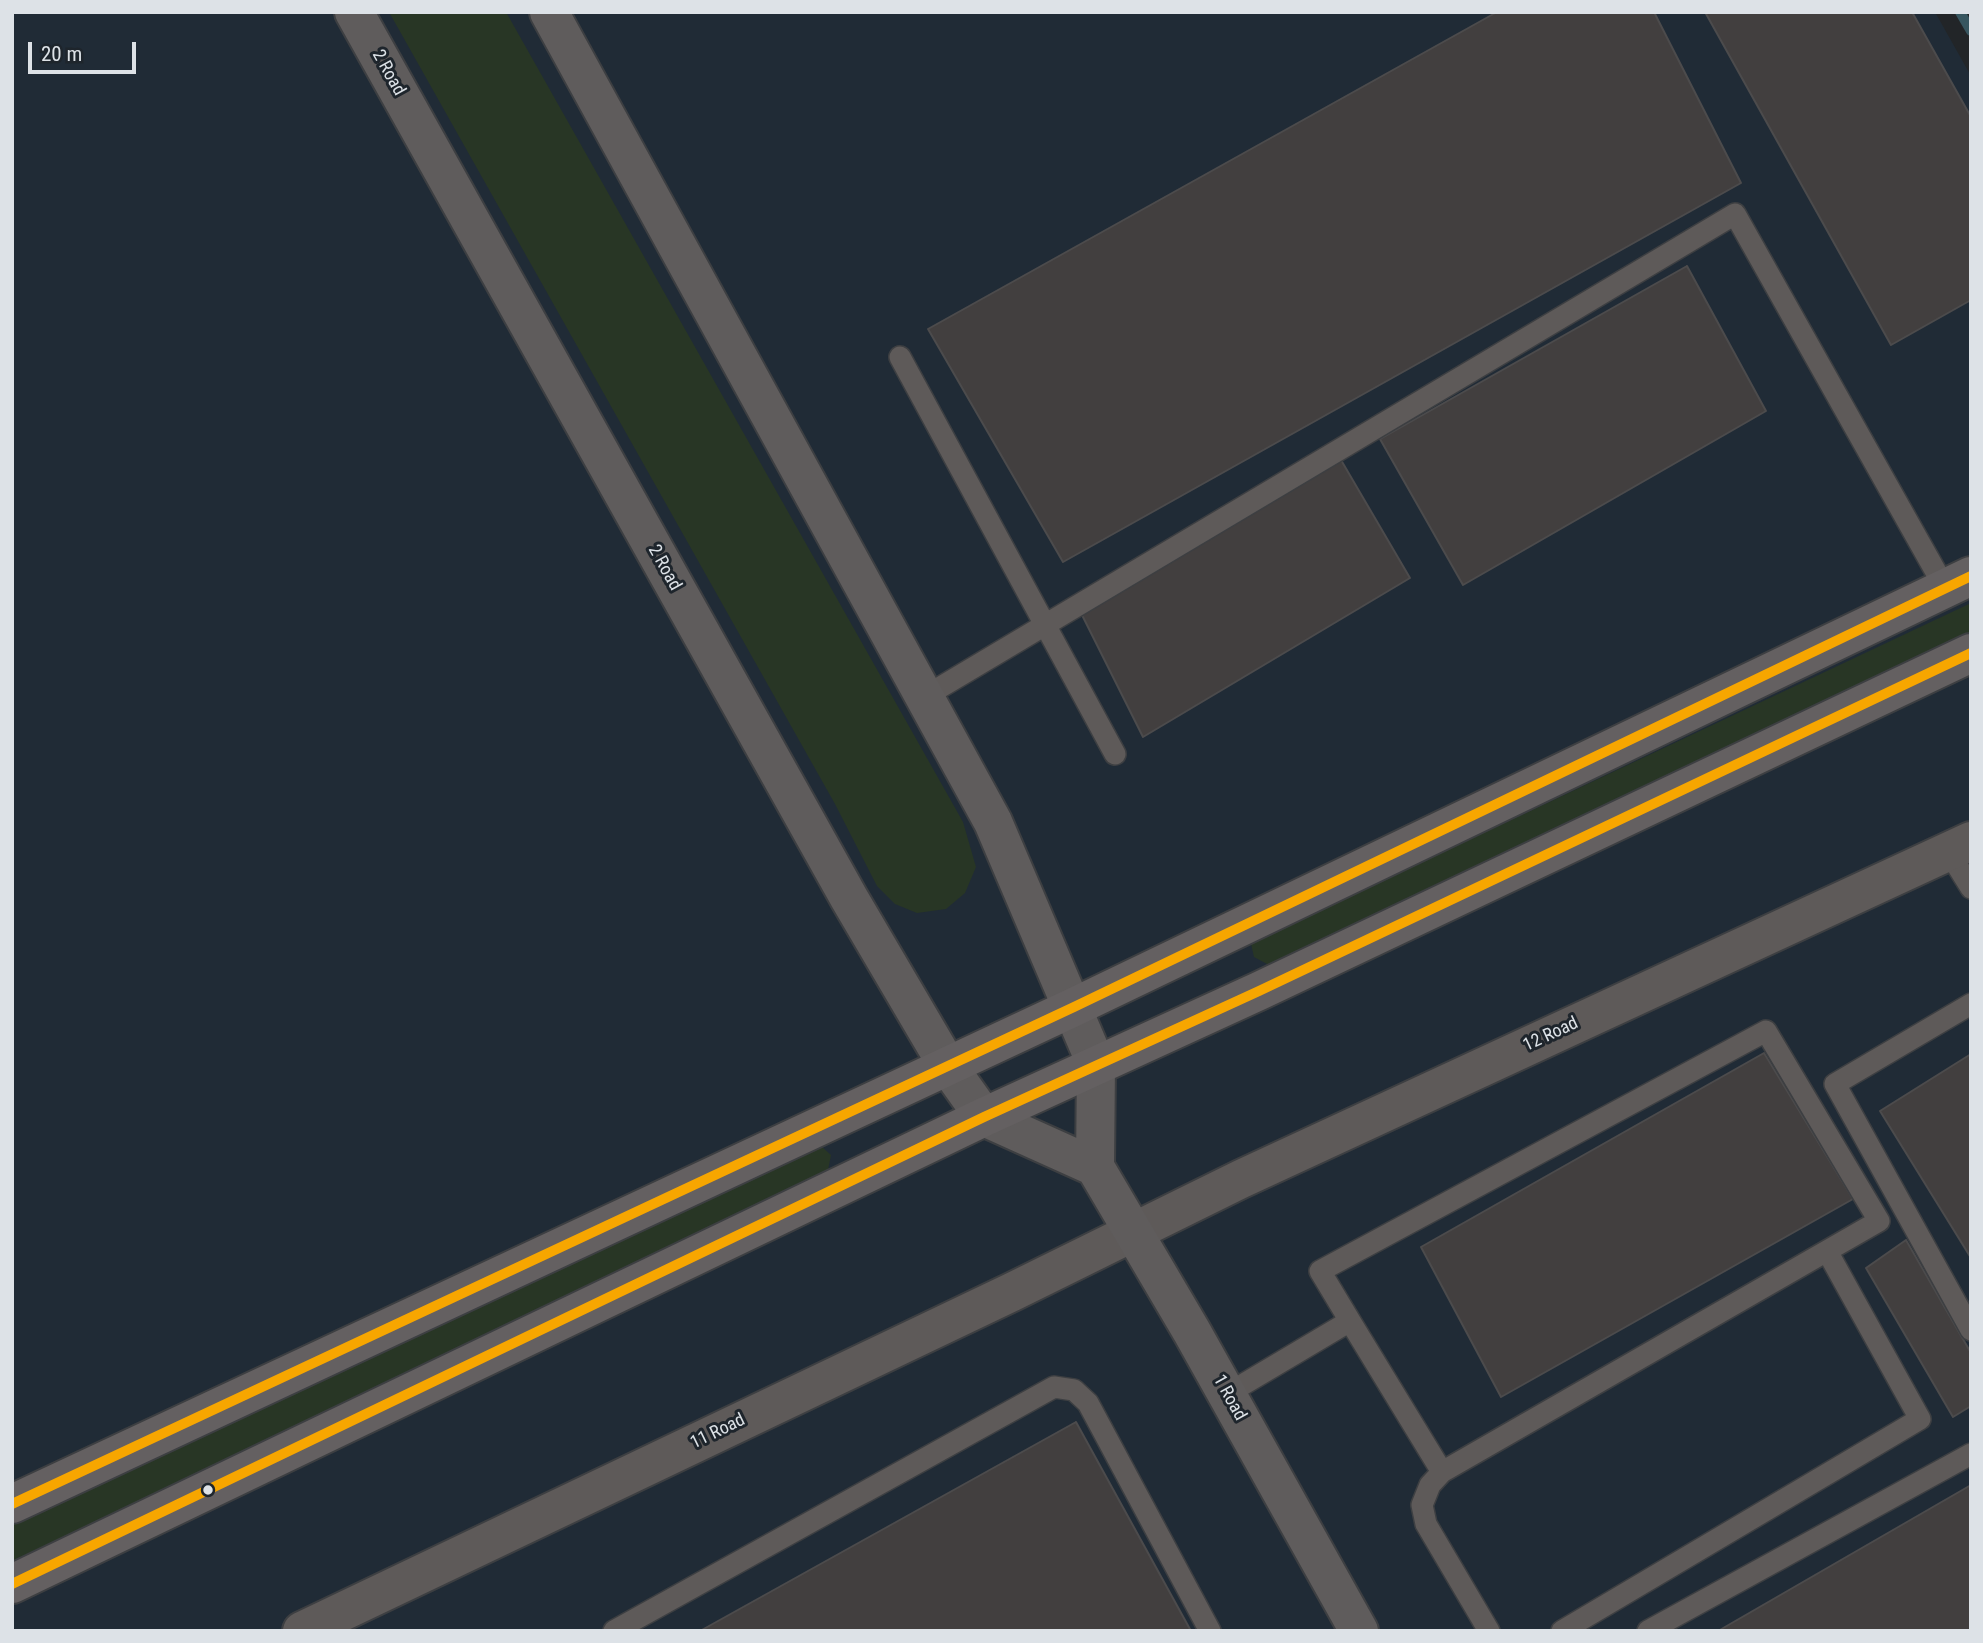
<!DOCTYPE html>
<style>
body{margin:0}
#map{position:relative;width:1983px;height:1643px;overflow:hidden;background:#222528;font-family:"Roboto Condensed",sans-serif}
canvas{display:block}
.frame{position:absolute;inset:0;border:14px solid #dde2e7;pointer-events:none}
.scale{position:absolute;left:28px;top:42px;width:108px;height:32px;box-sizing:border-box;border:4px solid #dde2e7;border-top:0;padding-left:9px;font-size:21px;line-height:24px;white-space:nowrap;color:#dde2e7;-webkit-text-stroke:5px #1e252c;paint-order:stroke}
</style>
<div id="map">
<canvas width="1983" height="1643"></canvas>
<div class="frame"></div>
<div class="scale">20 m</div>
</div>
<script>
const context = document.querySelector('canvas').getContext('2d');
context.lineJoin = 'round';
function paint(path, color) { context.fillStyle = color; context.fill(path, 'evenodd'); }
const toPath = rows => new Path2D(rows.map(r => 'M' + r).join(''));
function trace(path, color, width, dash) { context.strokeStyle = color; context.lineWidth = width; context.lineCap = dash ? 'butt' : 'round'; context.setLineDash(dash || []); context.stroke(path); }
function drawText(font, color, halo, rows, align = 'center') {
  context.font = font + ' "Roboto Condensed",sans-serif'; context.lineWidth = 6; context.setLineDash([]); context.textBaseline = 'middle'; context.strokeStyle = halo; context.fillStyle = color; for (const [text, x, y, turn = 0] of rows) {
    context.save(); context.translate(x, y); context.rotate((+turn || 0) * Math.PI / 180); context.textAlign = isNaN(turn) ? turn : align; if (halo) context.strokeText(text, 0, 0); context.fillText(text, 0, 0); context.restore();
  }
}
const built = toPath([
 [12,12,1935,12,1971,76,1971,1631,12,1631]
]);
const green = toPath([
 [389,12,506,12,963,822,976,867,965,893,946,909,917,913,895,904,877,886,835,804],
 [1971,603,1971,638,1269,965,1254,957,1251,944,1261,935,1295,922],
 [822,1147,831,1155,828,1170,817,1181,12,1561,12,1524,798,1151]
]);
const stream = toPath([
 [1960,12,1971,31]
]);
const building = toPath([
 [1497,12,1654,12,1741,183,1063,562,928,329,1497,12],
 [1705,12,1912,12,1971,117,1971,300,1891,345,1705,12],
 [1687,266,1766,411,1463,585,1380,439,1687,266],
 [1341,460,1410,578,1143,737,1077,605,1341,460],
 [1764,1053,1853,1199,1501,1397,1421,1247,1764,1053],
 [1971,1054,1971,1258,1880,1111,1971,1054],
 [1906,1240,1971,1353,1971,1406,1953,1417,1866,1268,1906,1240],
 [1076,1422,1191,1631,700,1631,1076,1422],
 [1971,1485,1971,1631,1718,1631,1971,1485]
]);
const lane = toPath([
 [900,357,1115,754],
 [924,697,1735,214,1945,588],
 [1948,851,1971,888],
 [1971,1004,1835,1084,1971,1330],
 [1227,1394,1350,1321,1442,1472,1879,1221,1766,1031,1320,1271,1350,1321],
 [1442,1472,1430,1485,1422,1505,1426,1524,1489,1631],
 [614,1631,1054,1387,1074,1390,1088,1403,1210,1631],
 [1562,1631,1920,1419,1827,1251],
 [1648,1631,1971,1454]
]);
const street = toPath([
 [302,1631,1012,1292,1241,1179,1971,841]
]);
const secondary = toPath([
 [354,12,849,898,947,1065,984,1117,1095,1167],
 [549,12,993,822,1096,1064,1095,1167],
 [1095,1167,1192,1332,1359,1631]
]);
const highway = toPath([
 [12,1504,1074,1007,1971,576],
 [12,1584,984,1117,1259,991,1971,653]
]);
const bus1 = toPath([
 [12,1504,1074,1007,1971,576],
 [12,1584,984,1117,1259,991,1971,653]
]);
const markers = [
 [208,1490,6,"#dde2e7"]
];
const streetNames = [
 ["2 Road",388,73,61],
 ["2 Road",664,568,61],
 ["12 Road",1551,1035,-25],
 ["1 Road",1229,1398,61],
 ["11 Road",718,1432,-26]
];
paint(built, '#202b36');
paint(green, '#283625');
trace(stream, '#375660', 10);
paint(building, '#423f3f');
trace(building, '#4c4b4c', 2);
trace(lane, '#3d3f42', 24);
trace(street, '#3d3f42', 42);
trace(secondary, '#3d3f42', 42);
trace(highway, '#3d3f42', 42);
trace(lane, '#5e5a59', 21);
trace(street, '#5e5a59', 38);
trace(secondary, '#5f5c5c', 38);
trace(highway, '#646061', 38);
trace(bus1, '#f7a600', 10);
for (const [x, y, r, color] of markers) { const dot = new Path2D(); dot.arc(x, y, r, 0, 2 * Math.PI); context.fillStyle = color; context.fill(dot); trace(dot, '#1e252c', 2.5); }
drawText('18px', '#dde2e7', '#1e252c', streetNames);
</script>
